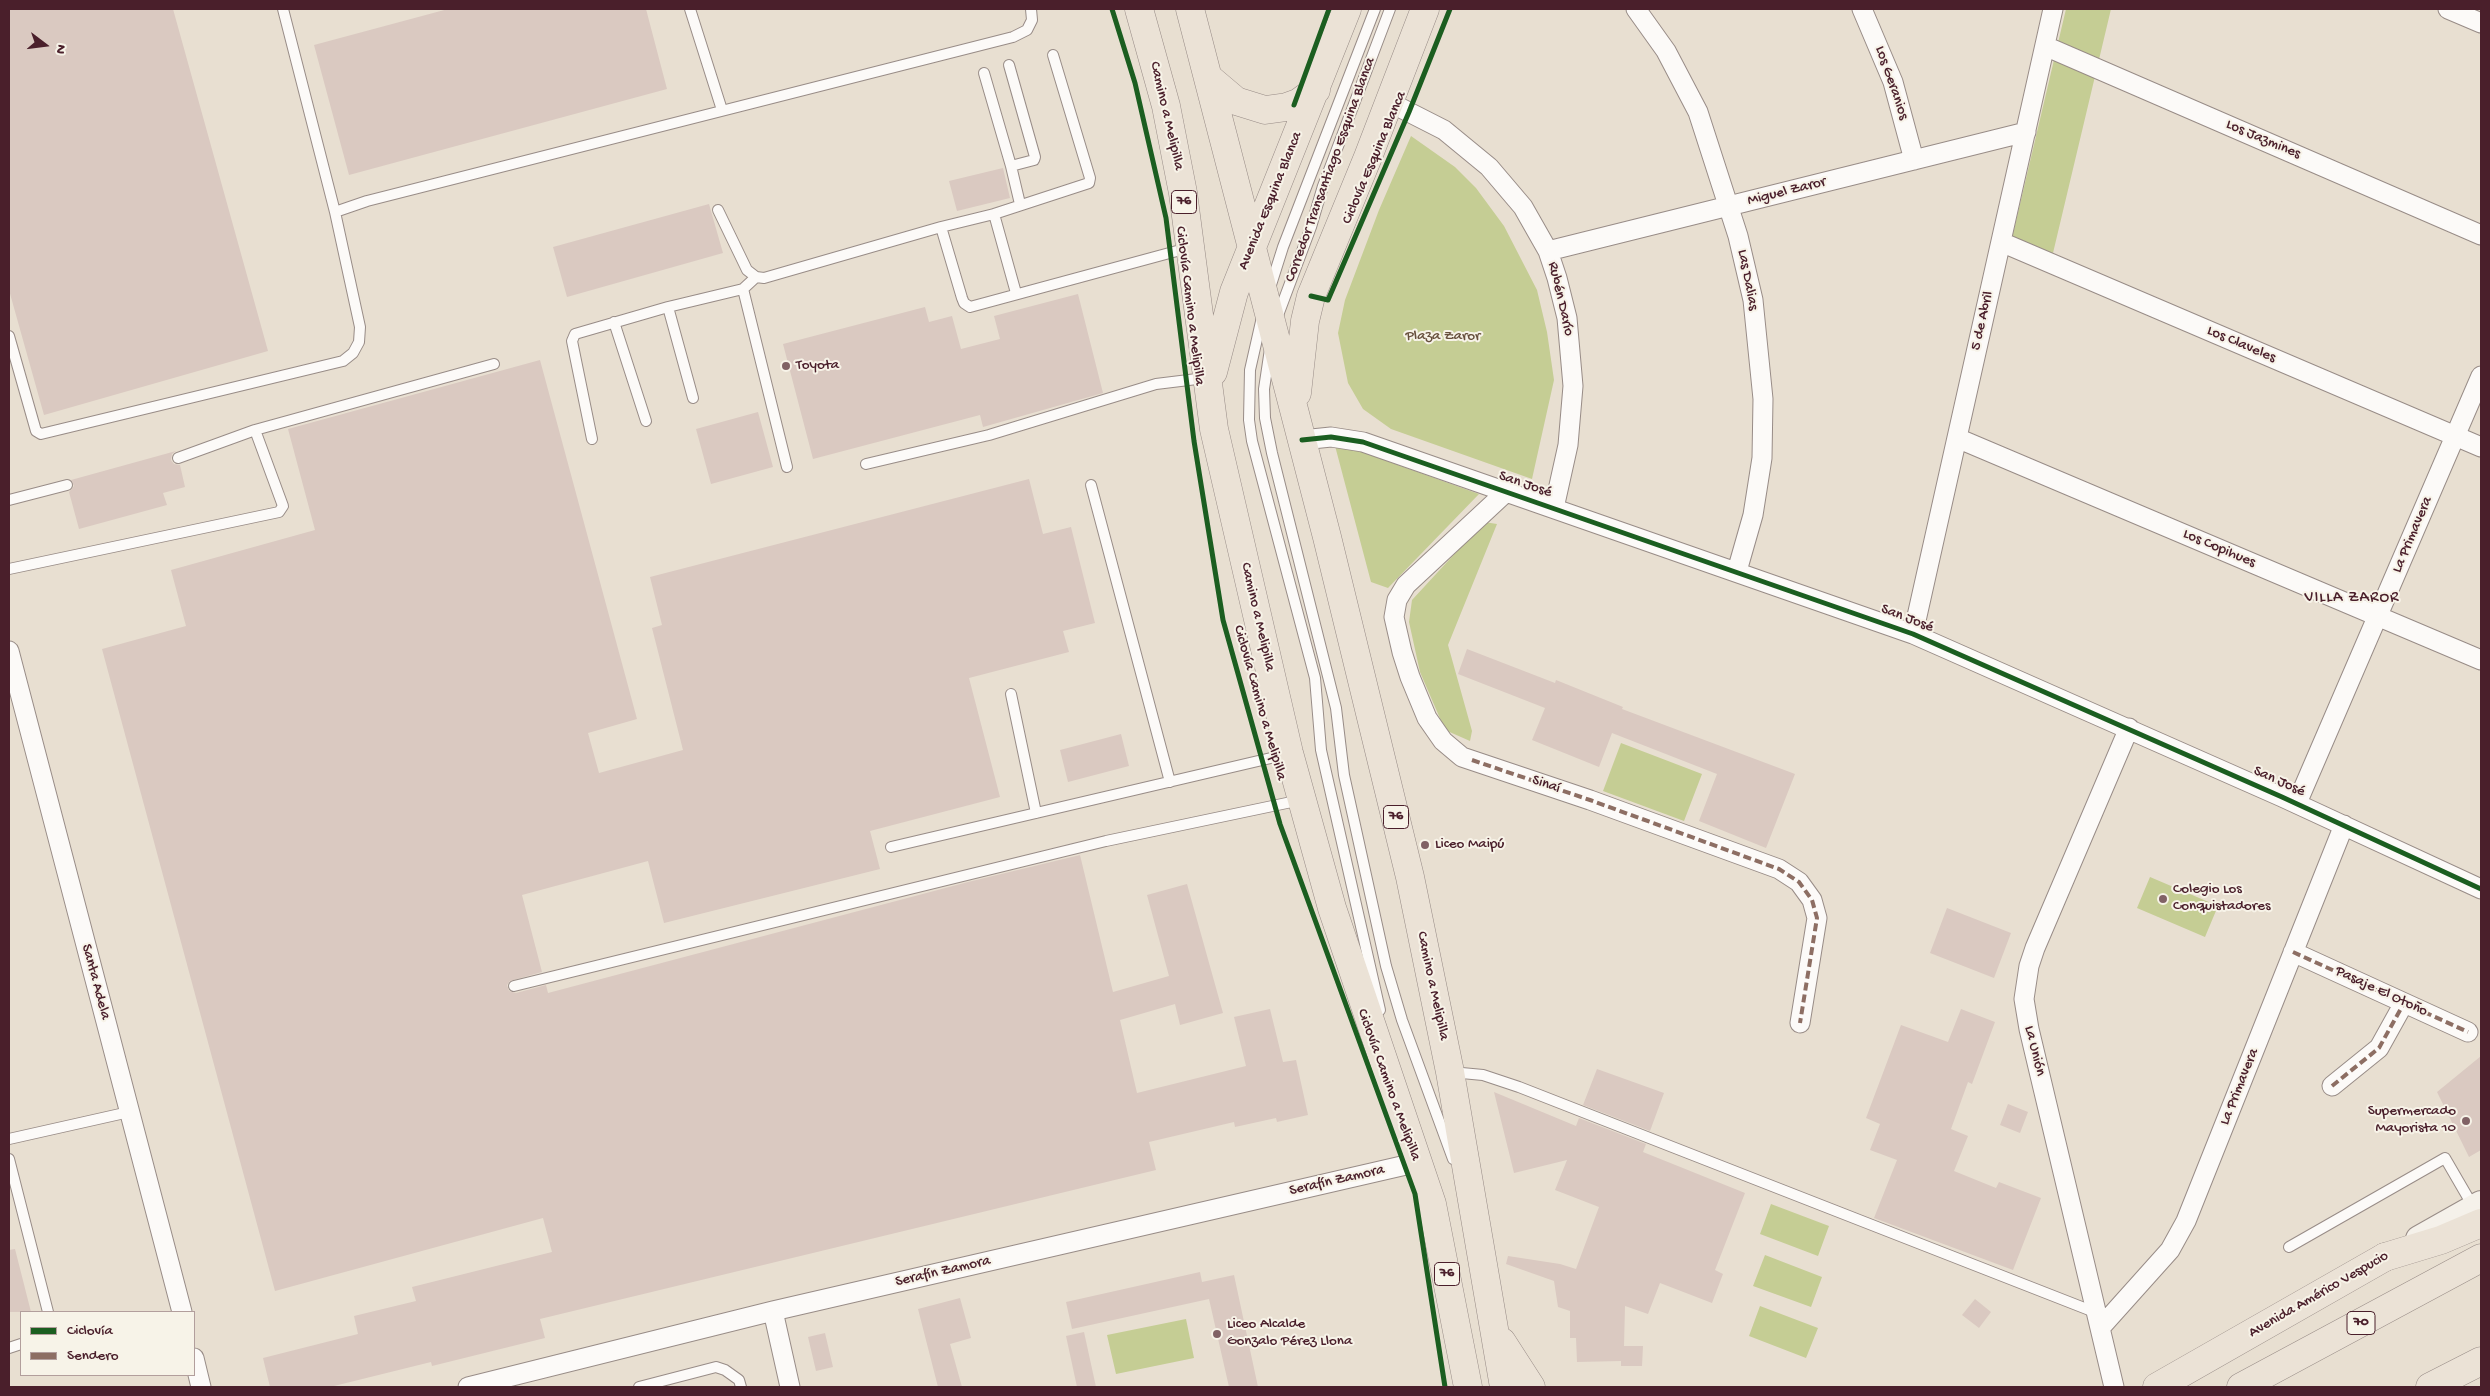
<!DOCTYPE html>
<meta charset="utf-8">
<style>
body{margin:0}
#map{position:relative;width:2490px;height:1396px;overflow:hidden;background:#e8dfd1;font-family:"Gochi Hand",sans-serif}
canvas{display:block}
.frame{position:absolute;inset:0;border:10px solid #4a1f2b;pointer-events:none}
.legend{position:absolute;left:20px;top:1311px;width:175px;height:65px;box-sizing:border-box;background:#f7f3e8;border:1px solid #b29e9c;margin:0;padding:6px 9px;list-style:none;font-size:15px;color:#4a1f2b}
.legend li{display:flex;align-items:center;gap:10px;height:25px}
.legend b{width:25px;border:1px solid #b29e9c}
.north{position:absolute;left:20px;top:20px;width:50px;height:50px;-webkit-text-stroke:4px #f7f3e8;paint-order:stroke;rotate:105deg;font-size:14px;font-weight:700;line-height:20px;text-align:center;color:#4a1f2b}
.north::after{content:'';display:block;margin:auto;width:18px;height:22px;background:#4a1f2b;clip-path:polygon(50% 0,100% 100%,50% 72%,0 100%)}
</style>
<div id="map">
<canvas width="2490" height="1396"></canvas>
<div class="frame"></div>
<ul class="legend">
<li><b style="height:6px;background:#1b5e20"></b>Ciclovía</li>
<li><b style="height:6px;background:#8d6e63"></b>Sendero</li>
</ul>
<div class="north">N</div>
</div>
<script>
const context = document.querySelector('canvas').getContext('2d');
context.lineJoin = 'round';
function paint(path, color) { context.fillStyle = color; context.fill(path, 'evenodd'); }
const toPath = rows => new Path2D(rows.map(r => 'M' + r).join(''));
function trace(path, color, width, dash) { context.strokeStyle = color; context.lineWidth = width; context.lineCap = dash ? 'butt' : 'round'; context.setLineDash(dash || []); context.stroke(path); }
function drawText(font, color, halo, rows, align = 'center') {
  context.font = font + ' "Gochi Hand",sans-serif'; context.lineWidth = 4; context.setLineDash([]); context.textBaseline = 'middle'; context.strokeStyle = halo; context.fillStyle = color; for (const [text, x, y, turn = 0] of rows) {
    context.save(); context.translate(x, y); context.rotate((+turn || 0) * Math.PI / 180); context.textAlign = isNaN(turn) ? turn : align; if (halo) context.strokeText(text, 0, 0); context.fillText(text, 0, 0); context.restore();
  }
}
const green = toPath([
 [2066,9,2111,9,2053,253,2012,238],
 [1411,136,1455,167,1476,188,1504,226,1537,290,1547,332,1554,380,1532,479,1391,429,1363,409,1348,383,1338,333,1345,300,1379,210],
 [1334,442,1479,494,1388,588,1371,582],
 [1484,522,1497,524,1448,645,1472,731,1470,741,1445,730,1420,672,1409,622,1412,600],
 [1621,743,1702,774,1684,821,1603,791],
 [2150,877,2218,906,2205,937,2137,908],
 [1771,1204,1829,1226,1818,1256,1760,1234],
 [1765,1255,1822,1277,1811,1307,1753,1286],
 [1760,1306,1818,1328,1806,1358,1749,1336],
 [1186,1319,1194,1358,1116,1374,1107,1335]
]);
const building = toPath([
 [9,9,173,9,268,351,44,415,9,290],
 [448,9,646,9,667,89,349,175,314,45],
 [1003,168,1010,198,957,211,949,181],
 [709,204,723,253,567,297,553,247],
 [1078,294,1103,393,983,427,980,415,813,459,783,344,925,307,929,322,952,316,961,349,1000,339,994,316],
 [540,360,637,719,588,733,599,773,683,750,652,628,662,625,650,577,1029,479,1043,534,1071,527,1095,623,1063,631,1069,652,969,678,1000,797,870,831,880,869,664,923,648,861,522,895,542,972,510,981,507,985,509,991,516,993,546,985,548,993,968,882,1080,855,1113,992,1169,976,1147,895,1187,884,1223,1013,1180,1025,1175,1004,1120,1020,1137,1093,1246,1066,1234,1017,1270,1009,1283,1062,1296,1060,1308,1115,1277,1122,1276,1118,1235,1127,1234,1122,1149,1142,1156,1170,540,1319,545,1338,432,1366,431,1362,330,1387,270,1387,263,1358,358,1334,354,1316,416,1301,412,1287,552,1252,543,1218,275,1291,102,649,186,626,171,570,315,530,288,429],
 [758,412,773,467,711,484,696,429],
 [176,451,172,454,171,460,174,464,180,465,185,487,163,493,167,505,79,529,69,492,74,486,71,480],
 [1467,649,1555,683,1556,680,1623,707,1622,709,1795,774,1766,848,1699,821,1717,774,1612,733,1599,767,1532,740,1545,708,1458,674],
 [1121,734,1129,766,1068,782,1060,750],
 [1947,908,2011,933,1994,978,1930,953],
 [1961,1009,1995,1022,1972,1084,1968,1082,1951,1129,1968,1136,1954,1171,1996,1188,1999,1182,2041,1198,2013,1270,1874,1218,1897,1160,1870,1150,1880,1124,1866,1118,1901,1025,1948,1042],
 [2481,1056,2481,1150,2469,1157,2437,1092],
 [1597,1069,1664,1093,1650,1131,1583,1105],
 [1494,1092,1576,1126,1579,1118,1646,1144,1643,1152,1745,1193,1715,1270,1723,1274,1712,1303,1660,1283,1648,1314,1625,1306,1624,1346,1643,1346,1642,1366,1621,1366,1621,1361,1577,1362,1576,1338,1570,1338,1570,1311,1558,1307,1554,1281,1506,1264,1508,1256,1560,1264,1576,1269,1599,1207,1555,1190,1567,1160,1514,1173],
 [2008,1104,2028,1112,2020,1133,2000,1125],
 [15,1249,31,1312,9,1312,9,1250],
 [1200,1272,1202,1282,1234,1275,1258,1387,1229,1387,1209,1299,1072,1329,1066,1302],
 [960,1298,971,1338,950,1344,962,1387,938,1387,918,1309],
 [1975,1299,1991,1312,1979,1328,1962,1315],
 [1084,1332,1096,1387,1077,1387,1066,1336],
 [825,1333,833,1367,816,1371,808,1337]
]);
const lane = toPath([
 [283,9,335,212],
 [690,9,722,110],
 [1009,65,1035,157,1034,160,1011,166,1020,204],
 [984,73,1011,166],
 [718,210,747,270,756,277,764,278,941,227,962,298,964,303,970,307,1188,248],
 [941,227,994,214],
 [1270,288,1283,247,1375,9],
 [743,289,787,467],
 [1016,293,994,214,1089,183,1090,178,1053,55],
 [668,307,693,398],
 [1262,317,1250,370,1249,420,1252,441,1315,678,1321,750,1380,1010],
 [1277,318,1311,227,1323,186,1390,9],
 [614,322,646,421],
 [9,336,36,431,41,434,343,361,353,353,359,342,360,327,335,212,367,201,1013,37,1027,30,1032,20,1031,9],
 [1270,349,1264,389,1265,418,1272,453,1336,708,1344,775,1386,966,1402,1020,1453,1159],
 [592,439,572,341,575,334,668,307,743,289,756,277],
 [178,458,255,430,494,364],
 [866,464,989,435,1156,384,1205,378],
 [1091,485,1170,782],
 [9,500,67,485],
 [9,569,279,512,283,506,255,430],
 [1011,694,1036,813],
 [891,847,1288,754],
 [514,986,1106,841,1301,800],
 [1451,1072,1483,1075,1519,1087,2097,1313],
 [9,1139,129,1112],
 [9,1159,48,1312],
 [2289,1247,2445,1158,2474,1208],
 [9,1348,21,1344],
 [639,1387,716,1367,725,1370,739,1380,741,1387]
]);
const street = toPath([
 [1636,9,1666,51,1698,112,1738,236,1753,300,1763,399,1762,458,1753,515,1737,571],
 [1862,9,1893,82,1914,160],
 [2448,9,2481,23],
 [2045,46,2481,235],
 [1389,102,1444,130,1489,167,1523,207,1548,251,1557,278,1567,318,1573,386,1568,445,1554,508],
 [2001,242,2481,447],
 [1548,251,2026,132],
 [1957,438,2481,660],
 [1302,440,1331,437,1363,442,1913,634,2282,797,2481,889],
 [1506,492,1406,585,1397,600,1394,617,1402,652,1410,677,1427,718,1443,741,1462,757,1590,800,1779,869,1799,882,1812,900,1817,918,1800,1023],
 [1913,634,2053,9],
 [9,651,182,1312],
 [2297,803,2481,376],
 [2293,952,2468,1032],
 [2332,1086,2379,1048,2404,1003],
 [773,1311,790,1387],
 [2101,1327,2170,1250,2186,1221,2344,825],
 [194,1358,201,1387],
 [468,1387,773,1311,1419,1162],
 [2114,1387,2029,1029,2024,999,2029,966,2035,948,2129,728]
]);
const secondary = toPath([
 [2419,1239,2481,1204]
]);
const primary = toPath([
 [1139,9,1166,106,1183,193,1214,429,1289,753,1332,908,1432,1204,1468,1387],
 [1190,9,1327,537,1410,877,1450,1072,1504,1387],
 [1210,79,1236,101,1265,110,1287,107,1298,103,1316,90],
 [1213,372,1234,292,1347,9],
 [1297,393,1305,321,1311,296,1368,157,1425,9],
 [1502,1342,1531,1387],
 [2157,1387,2385,1257]
]);
const highway = toPath([
 [2385,1257,2441,1240,2481,1223],
 [2241,1387,2481,1258],
 [2430,1387,2481,1361]
]);
const quiet = toPath([
 [1472,760,1590,800,1779,869,1799,882,1812,900,1817,918,1800,1023],
 [2293,952,2468,1032],
 [2332,1086,2379,1048,2404,1003]
]);
const cycleway = toPath([
 [1112,9,1135,83,1166,218,1194,441,1223,620,1280,824,1415,1194,1445,1387],
 [1294,105,1329,9],
 [1311,296,1328,300,1409,112,1450,9],
 [1302,440,1331,437,1363,442,1913,634,2282,797,2481,889]
]);
const markers = [
 [786,366,5,"#816265"],
 [1425,845,5,"#816265"],
 [2163,899,5,"#816265"],
 [2466,1121,5,"#816265"],
 [1217,1334,5,"#816265"]
];
const shields = [
 [1184,202,25],
 [1396,817,25],
 [1447,1274,25],
 [2361,1323,28]
];
const shieldNames = [
 ["76",1184,202],
 ["76",1396,817],
 ["76",1447,1274],
 ["70",2361,1323]
];
const streetNames = [
 ["Los Geranios",1891,83,71],
 ["Camino a Melipilla",1166,116,77],
 ["Los Jazmines",2263,140,23],
 ["Ciclovía Esquina Blanca",1375,158,-67],
 ["Corredor Transantiago Esquina Blanca",1331,170,-70],
 ["Miguel Zaror",1787,192,-14],
 ["Avenida Esquina Blanca",1271,201,-68],
 ["Las Dalias",1747,280,79],
 ["Rubén Darío",1560,299,77],
 ["Ciclovía Camino a Melipilla",1189,306,83],
 ["5 de Abril",1983,321,-77],
 ["Los Claveles",2241,345,23],
 ["San José",1525,485,19],
 ["La Primavera",2413,535,-67],
 ["Los Copihues",2219,549,23],
 ["Camino a Melipilla",1257,617,77],
 ["San José",1907,619,21],
 ["Ciclovía Camino a Melipilla",1259,703,74],
 ["San José",2279,782,24],
 ["Sinaí",1546,785,19],
 ["Santa Adela",95,982,75],
 ["Camino a Melipilla",1432,986,78],
 ["Pasaje El Otoño",2381,992,25],
 ["La Unión",2034,1051,76],
 ["Ciclovía Camino a Melipilla",1388,1085,70],
 ["La Primavera",2240,1087,-68],
 ["Serafín Zamora",1337,1181,-13],
 ["Serafín Zamora",943,1272,-13],
 ["Avenida Américo Vespucio",2319,1295,-30]
];
const parkNames = [
 ["Plaza Zaror",1443,337]
];
const poiNames = [
 ["Toyota",796,366],
 ["Liceo Maipú",1435,845],
 ["Colegio Los",2173,890],
 ["Conquistadores",2173,907],
 ["Supermercado",2456,1112,"right"],
 ["Mayorista 10",2456,1129,"right"],
 ["Liceo Alcalde",1227,1325],
 ["Gonzalo Pérez Llona",1227,1342]
];
const neighbourhoodNames = [
 ["VILLA ZAROR",2352,599]
];
paint(green, '#c5cd94');
paint(building, '#dac9c1');
trace(lane, '#988c87', 12);
trace(street, '#988c87', 21);
trace(secondary, '#988c87', 28);
trace(primary, '#988c87', 29);
trace(highway, '#988c87', 29);
trace(lane, '#fcfaf8', 10);
trace(street, '#fcfaf8', 19);
trace(secondary, '#f5f1ea', 26);
trace(primary, '#ebe2d6', 28);
trace(highway, '#ebe2d6', 28);
trace(quiet, '#8d6e63', 4, [8, 4]);
trace(cycleway, '#1b5e20', 5);
for (const [x, y, r, color] of markers) { const dot = new Path2D(); dot.arc(x, y, r, 0, 2 * Math.PI); context.fillStyle = color; context.fill(dot); trace(dot, '#f7f3e8', 2); }
for (const [x, y, w] of shields) { const box = new Path2D(); box.roundRect(x - w / 2, y - 11.5, w, 23, 4); context.fillStyle = '#f7f3e8'; context.fill(box); trace(box, '#4a1f2b', 1); }
drawText('bold 14px', '#4a1f2b', null, shieldNames);
drawText('15px', '#4a1f2b', '#f7f3e8', streetNames);
drawText('15px', '#664f3c', '#f7f3e8', parkNames);
drawText('15px', '#4a1f2b', '#f7f3e8', poiNames, 'left');
context.letterSpacing = '1px';
drawText('16px', '#4a1f2b', '#f7f3e8', neighbourhoodNames);
context.letterSpacing = '0px';
</script>
